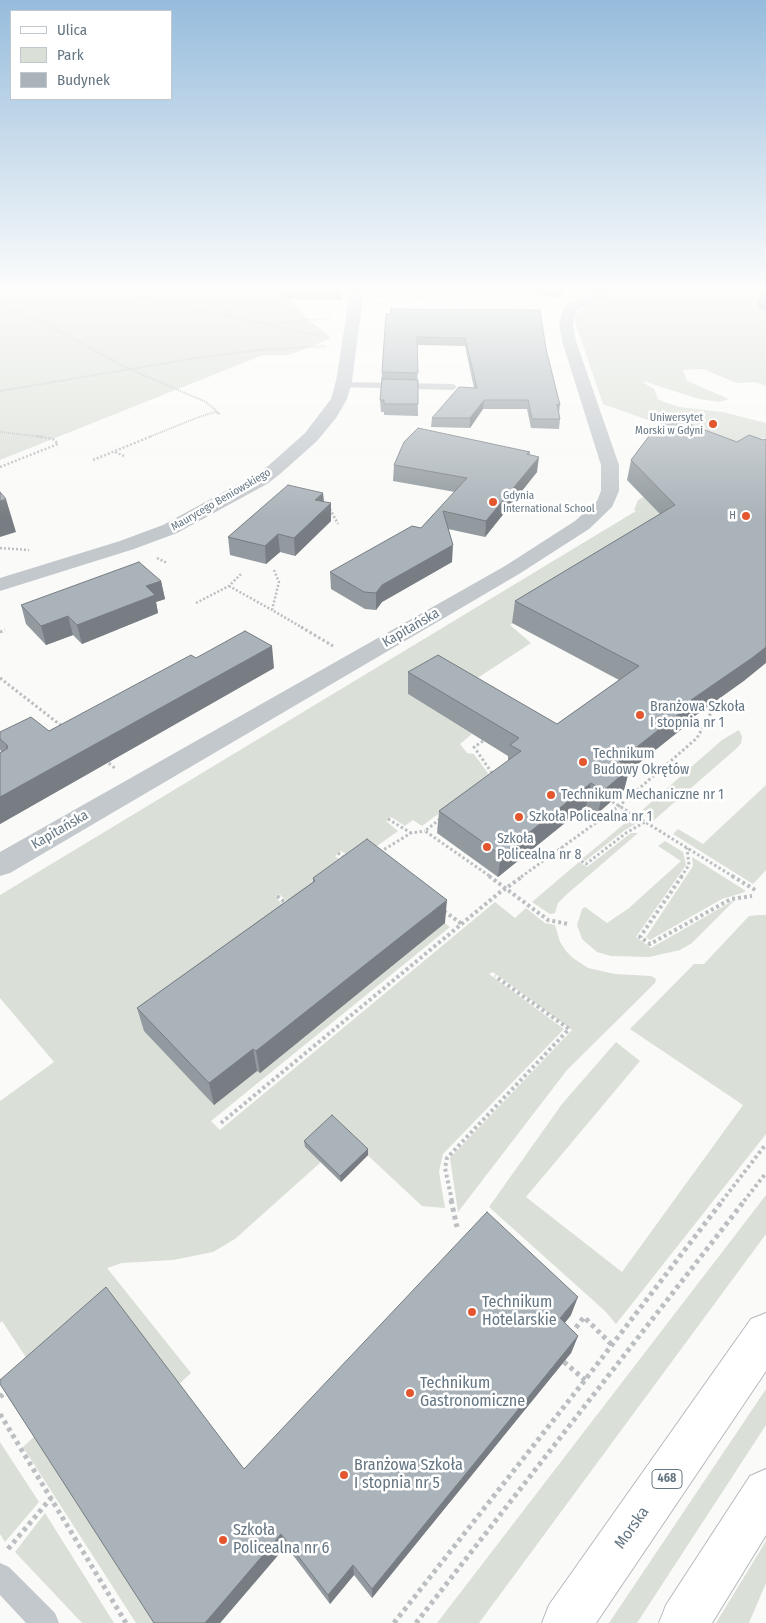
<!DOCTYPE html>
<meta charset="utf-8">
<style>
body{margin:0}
#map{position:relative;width:766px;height:1623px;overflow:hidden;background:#fafaf8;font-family:"Fira Sans Condensed",sans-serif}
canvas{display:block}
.legend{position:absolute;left:10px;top:10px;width:162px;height:90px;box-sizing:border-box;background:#fff;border:1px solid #c1c8cd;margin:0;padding:6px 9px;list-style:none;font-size:15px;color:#657683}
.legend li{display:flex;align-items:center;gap:10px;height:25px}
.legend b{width:25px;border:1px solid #c1c8cd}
</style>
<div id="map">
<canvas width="766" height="1623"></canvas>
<ul class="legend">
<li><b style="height:6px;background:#fff"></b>Ulica</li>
<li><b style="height:14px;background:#dadfd7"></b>Park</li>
<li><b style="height:14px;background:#aab3b9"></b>Budynek</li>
</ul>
</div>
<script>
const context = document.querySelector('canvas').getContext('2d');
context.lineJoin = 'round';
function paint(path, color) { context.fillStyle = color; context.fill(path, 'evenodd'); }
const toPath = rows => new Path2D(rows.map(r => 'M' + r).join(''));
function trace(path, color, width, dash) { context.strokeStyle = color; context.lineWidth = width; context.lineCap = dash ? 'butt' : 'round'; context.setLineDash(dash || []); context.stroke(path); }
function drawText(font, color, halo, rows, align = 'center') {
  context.font = font + ' "Fira Sans Condensed",sans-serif'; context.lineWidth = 5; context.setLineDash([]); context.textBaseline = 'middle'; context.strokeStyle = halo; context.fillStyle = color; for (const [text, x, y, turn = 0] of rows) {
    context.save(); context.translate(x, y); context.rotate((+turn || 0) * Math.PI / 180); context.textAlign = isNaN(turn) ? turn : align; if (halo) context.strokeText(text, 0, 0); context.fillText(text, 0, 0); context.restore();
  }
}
const green = toPath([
 [0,291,281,291,311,322,332,338,289,355,263,355,0,460],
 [620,291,766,291,766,386,755,382,737,383,703,369,683,370,687,381,729,399,719,402,699,399,643,381,644,383,654,389,658,399,664,402,679,407,723,412,766,423,766,438,719,445,603,404,575,322,576,314,584,306],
 [711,457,662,516,510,625,531,643,459,690,408,694,472,734,460,744,467,753,474,754,490,776,422,826,413,820,405,826,391,817,386,821,398,831,356,861,341,851,335,856,349,867,294,907,279,894,275,897,289,911,214,1105,257,1071,260,1073,445,923,450,927,211,1121,220,1130,495,902,515,918,526,908,545,923,555,925,560,942,566,951,573,958,588,968,615,974,651,976,656,979,655,983,567,1070,458,1212,450,1158,572,1030,493,972,489,974,564,1029,443,1154,439,1172,445,1208,422,1206,332,1122,305,1147,321,1162,235,1239,213,1252,173,1260,122,1263,107,1268,191,1373,177,1386,29,1362,2,1321,0,1323,0,1101,54,1062,0,998,0,895,636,511,634,510,638,500],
 [739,730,742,737,741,743,737,748,653,821,640,812,722,740],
 [766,785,766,870,753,884,673,834,678,829,703,844],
 [630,819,637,823,625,830,585,861,582,859],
 [631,833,638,833,566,895,558,903,555,913,550,914,532,902,579,862,587,867],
 [665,841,683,852,686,865,636,937,651,948,736,899,692,943,680,950,649,957,611,956,597,952,582,939,577,925,582,909,585,907,607,923,629,908,681,861,658,846],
 [692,857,746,891,742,893,722,899,650,940,646,937,693,866],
 [758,915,766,915,766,1134,616,1324,605,1311,489,1207,562,1104,616,1042,640,1061,526,1197,622,1272,743,1105,630,1029,694,964,704,964,749,916],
 [766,1195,766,1234,479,1623,437,1623],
 [766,1389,766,1425,637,1623,609,1623],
 [37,1434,157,1623,136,1623,23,1447],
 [0,1442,39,1502,5,1542,0,1534],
 [45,1513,114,1623,82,1623,15,1552],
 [766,1541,766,1583,749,1623,716,1623]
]);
const pathFar4 = toPath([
 [133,291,149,300,326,337],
 [0,304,48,325,127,368,206,402,220,414],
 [377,304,463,291],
 [229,316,241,291],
 [274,323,330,318],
 [0,391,191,359,259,350,326,346],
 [0,432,44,437],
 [149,437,199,417,215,412,219,414]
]);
const pathFar3 = toPath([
 [115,452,124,456],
 [93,460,152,436],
 [0,467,58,444,53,439,36,436],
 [330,509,338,524],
 [0,548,29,550],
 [157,558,167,563],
 [274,570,279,582,272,610,303,628],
 [229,586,272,610],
 [196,603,229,586,241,574]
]);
const pathFar2 = toPath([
 [301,627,333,646],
 [0,632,5,630],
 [0,678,63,727],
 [483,741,474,747,494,776],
 [105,760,116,769],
 [608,799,734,877],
 [388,819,411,833],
 [440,819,425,831,491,877],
 [560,848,586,864,626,833,645,822],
 [380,852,411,833,425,831],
 [338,853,346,859],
 [521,877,619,806,697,738,713,709],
 [681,877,689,865,687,848]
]);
const pathFar1 = toPath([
 [489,876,548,920,568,924],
 [682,876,640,937,650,944,731,899,752,896],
 [732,876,757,891],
 [277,896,288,905],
 [444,911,462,924],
 [221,1123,499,893,523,876],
 [452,1201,445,1168,447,1158,569,1029,495,976],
 [722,1201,766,1144],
 [744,1201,766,1173]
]);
const path = toPath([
 [451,1200,457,1227],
 [571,1334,584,1317,612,1345],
 [564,1362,585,1380],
 [0,1397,7,1390],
 [0,1414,126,1623],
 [8,1549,51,1498],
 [394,1623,585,1380,723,1200],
 [416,1623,745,1200]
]);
const service = toPath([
 [343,382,453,384,457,387,453,390,340,387,339,385,343,382],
 [0,1563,9,1567,55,1613,59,1623,26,1623,0,1595,0,1563]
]);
const minor = toPath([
 [350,291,364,291,352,381,347,399,336,418,317,441,280,474,267,484,177,533,134,549,0,591,0,578,120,541,163,525,253,476,268,466,305,433,331,399,336,381,350,291],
 [595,291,612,291,610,294,577,310,573,325,576,341,619,465,619,491,612,507,589,529,519,574,10,873,0,876,0,852,505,566,575,521,597,501,601,491,601,465,562,341,559,325,562,312,567,304,595,291]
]);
const primary = toPath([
 [766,1313,766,1371,596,1623,542,1623,549,1605,751,1319,766,1313],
 [766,1469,766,1535,712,1623,659,1623,666,1605,750,1476,766,1469]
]);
const wall = toPath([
 [281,291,341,291,342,292,342,300,287,299],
 [521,291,566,291,556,298],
 [761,291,766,291,766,310,757,307],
 [386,314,546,349,560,405,559,414,560,419,559,429,531,428,527,409,483,409,470,428,431,427,432,418,474,388,465,346,417,345,418,416,384,415,384,412,381,412,380,400],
 [665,415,745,680,689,720,688,724,629,771,624,790,598,813,586,806,498,877,437,833,439,811,508,761,508,756,408,694,408,672,557,724,619,680,512,623,515,601,660,514,627,480,631,460],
 [530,452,529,455,537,472,485,537,448,529,452,562,382,602,376,610,365,609,331,589,330,572,421,528,455,492,393,481,394,465],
 [323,493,324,502,331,503,331,521,295,556,280,552,266,564,230,555,228,537],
 [161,581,165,599,156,602,158,613,82,644,73,635,46,645,26,624,21,605],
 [196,658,274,668,0,824,0,753,1,752,0,749,0,732,49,731],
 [313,878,445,923,260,1073,257,1071,214,1105,144,1031,137,1008,313,882],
 [304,1141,368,1155,341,1182,305,1147],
 [571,1315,565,1323,578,1336,571,1353,372,1598,354,1575,330,1604,286,1546,220,1623,154,1623,244,1469]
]);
const shadedWall = toPath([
 [557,291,566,291,556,298],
 [484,400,483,409,470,428,470,418],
 [539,457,537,472,485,537,486,521],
 [323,493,324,510,331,503,331,521,295,556,294,538,315,500],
 [6,499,16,532,0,537,0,501],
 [278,534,280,552,266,564,265,546],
 [453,545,452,562,382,602,376,610,376,593,382,585],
 [161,581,165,599,156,602,158,613,82,644,77,625,146,586],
 [68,616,73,635,46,645,41,626],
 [272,646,274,668,0,824,0,797],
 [766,647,766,663,745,680,689,720,688,724,629,771,624,790,598,813,603,791,619,761,691,700],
 [591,783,586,806,498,877,501,855],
 [447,900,445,923,260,1073,256,1051],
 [253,1049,257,1071,214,1105,209,1083],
 [368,1149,368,1155,341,1182,340,1176],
 [578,1297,571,1315,554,1336,560,1318],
 [578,1336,571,1353,372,1598,372,1589],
 [281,1534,286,1546,220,1623,205,1623],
 [353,1565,354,1575,330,1604,328,1595]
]);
const building = toPath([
 [286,291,341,291,342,292,287,291,286,291],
 [391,309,540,310,546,349,560,405,557,404,560,419,532,419,528,400,484,400,470,418,432,418,459,387,477,388,465,338,417,337,418,373,382,372,386,314,391,314,391,309],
 [382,379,418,380,418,404,384,404,384,400,380,400,382,379],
 [665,415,737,442,749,435,763,440,766,439,766,647,752,658,691,700,694,702,619,761,630,768,603,791,591,783,501,855,439,811,521,751,510,745,519,738,408,672,438,655,557,724,639,666,515,601,675,505,631,460,665,415],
 [418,428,530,452,527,454,539,457,486,521,443,511,453,545,382,585,376,593,364,592,330,572,412,526,421,528,467,478,394,465,404,442,418,428],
 [288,485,323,493,315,500,331,503,294,538,278,534,265,546,228,537,288,485],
 [0,492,6,499,0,501,0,492],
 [139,562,161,581,146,586,155,595,77,625,68,616,41,626,21,605,139,562],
 [245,631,272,646,0,797,0,753,8,748,6,747,8,746,0,739,0,732,31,717,49,731,191,655,196,658,245,631],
 [367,839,447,900,256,1051,253,1049,209,1083,137,1008,315,881,313,878,367,839],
 [332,1115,368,1149,340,1176,304,1141,332,1115],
 [487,1212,578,1297,560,1318,578,1336,372,1589,353,1565,328,1595,281,1534,205,1623,154,1623,0,1384,0,1380,106,1287,244,1469,487,1212]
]);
const markers = [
 [713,424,5,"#e4572e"],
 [493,502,5,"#e4572e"],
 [746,516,5,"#e4572e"],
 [640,715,5,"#e4572e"],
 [583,762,5,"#e4572e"],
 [551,795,5,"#e4572e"],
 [519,817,5,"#e4572e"],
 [487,847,5,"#e4572e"],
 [472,1312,5,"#e4572e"],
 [410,1393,5,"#e4572e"],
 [344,1475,5,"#e4572e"],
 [223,1540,5,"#e4572e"]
];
const farPoinames = [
 ["Uniwersytet",703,418],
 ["Morski w Gdyni",703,431],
 ["Gdynia",503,496,"left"],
 ["International School",503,509,"left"],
 ["H",736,516]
];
const farStreetnames = [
 ["Maurycego Beniowskiego",221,500,-30]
];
const shields = [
 [667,1479,30]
];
const shieldNames = [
 ["468",667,1479]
];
const streetNames = [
 ["Kapitańska",411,628,-30],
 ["Kapitańska",60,830,-30]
];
const poiNames = [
 ["Branżowa Szkoła",650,707],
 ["I stopnia nr 1",650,723],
 ["Technikum",593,754],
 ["Budowy Okrętów",593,770],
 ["Technikum Mechaniczne nr 1",561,795],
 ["Szkoła Policealna nr 1",529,817],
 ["Szkoła",497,839],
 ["Policealna nr 8",497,855]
];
const nearPoinames = [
 ["Technikum",482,1303],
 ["Hotelarskie",482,1321],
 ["Technikum",420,1384],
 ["Gastronomiczne",420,1402],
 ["Branżowa Szkoła",354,1466],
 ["I stopnia nr 5",354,1484],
 ["Szkoła",233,1531],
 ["Policealna nr 6",233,1549]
];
const nearStreetnames = [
 ["Morska",632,1528,-55]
];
paint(green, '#dadfd7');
trace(primary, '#b5babe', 2);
trace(pathFar4, '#bbbfc2', 2, [1, 1]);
trace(pathFar3, '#bbbfc2', 2.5, [2, 2]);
trace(pathFar2, '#bbbfc2', 3, [2.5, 2.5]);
trace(pathFar1, '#bbbfc2', 4, [3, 3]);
trace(path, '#bbbfc2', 5, [4, 4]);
paint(service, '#c3c8cc');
paint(minor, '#c3c8cc');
paint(primary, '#fff');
paint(wall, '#929a9f');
paint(shadedWall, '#777d82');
paint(building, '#aab3b9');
trace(building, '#777d82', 1);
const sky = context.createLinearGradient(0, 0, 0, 518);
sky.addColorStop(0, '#96bcdc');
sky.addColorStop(0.56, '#fdfdfc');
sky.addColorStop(1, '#fdfdfc00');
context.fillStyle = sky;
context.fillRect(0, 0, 766, 518);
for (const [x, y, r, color] of markers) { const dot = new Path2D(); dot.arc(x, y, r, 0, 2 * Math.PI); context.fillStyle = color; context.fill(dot); trace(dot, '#fff', 2); }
drawText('11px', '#657683', '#fff', farPoinames, 'right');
drawText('11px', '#657683', '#fff', farStreetnames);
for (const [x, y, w] of shields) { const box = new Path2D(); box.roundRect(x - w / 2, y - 9.5, w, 19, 4); context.fillStyle = '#fff'; context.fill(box); trace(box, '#657683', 1); }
drawText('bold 12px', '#657683', null, shieldNames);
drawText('14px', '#657683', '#fff', streetNames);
drawText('14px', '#657683', '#fff', poiNames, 'left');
drawText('16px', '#657683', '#fff', nearPoinames, 'left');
drawText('16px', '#657683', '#fff', nearStreetnames);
</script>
